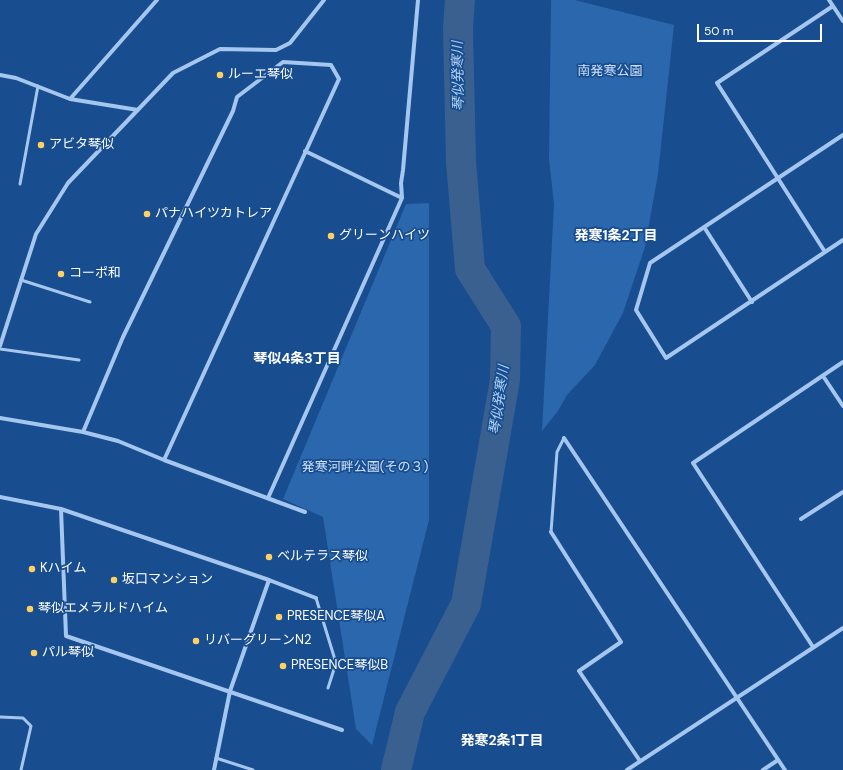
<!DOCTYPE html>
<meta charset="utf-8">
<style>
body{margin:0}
#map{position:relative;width:843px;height:770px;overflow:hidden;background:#184d8f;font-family:"DM Sans",sans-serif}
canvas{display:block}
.scale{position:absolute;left:697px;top:24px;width:125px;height:18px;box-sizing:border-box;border:2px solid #fff;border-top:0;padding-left:5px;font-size:12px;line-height:14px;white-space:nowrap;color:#fff;-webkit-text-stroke:3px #184d8f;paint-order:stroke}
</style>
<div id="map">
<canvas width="843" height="770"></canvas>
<div class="scale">50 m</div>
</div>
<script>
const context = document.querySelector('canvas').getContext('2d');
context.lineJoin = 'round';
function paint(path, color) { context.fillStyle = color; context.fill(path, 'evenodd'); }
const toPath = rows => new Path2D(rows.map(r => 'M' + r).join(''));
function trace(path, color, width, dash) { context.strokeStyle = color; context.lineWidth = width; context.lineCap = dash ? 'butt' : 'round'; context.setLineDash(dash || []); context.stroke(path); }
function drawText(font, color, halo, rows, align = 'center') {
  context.font = font + ' "DM Sans","Noto Sans JP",sans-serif'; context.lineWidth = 3.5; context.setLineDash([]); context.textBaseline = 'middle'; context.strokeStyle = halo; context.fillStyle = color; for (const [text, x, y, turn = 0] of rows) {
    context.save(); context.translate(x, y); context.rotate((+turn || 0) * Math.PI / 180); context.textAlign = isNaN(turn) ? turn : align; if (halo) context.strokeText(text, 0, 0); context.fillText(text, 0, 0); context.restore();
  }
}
const green = toPath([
 [551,0,575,0,674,25,658,174,645,247,623,313,595,365,567,395,558,411,542,431,554,204,549,159],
 [429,203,429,520,372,745,356,729,323,517,283,499,406,204]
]);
const river = toPath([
 [396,770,410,712,466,604,505,380,506,326,470,269,461,162,458,28,460,0]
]);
const service = toPath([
 [20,184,38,86],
 [21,280,90,302],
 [0,349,79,360],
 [551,532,557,452,564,438],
 [316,598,336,663,328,688],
 [0,717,23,718,31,726,21,770],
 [216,758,253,770]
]);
const minor = toPath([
 [829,0,843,21],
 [0,75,16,78,70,99,138,110],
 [70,99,157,0],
 [843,135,650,263,636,310,666,358,843,240],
 [305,151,402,198],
 [704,227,752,302],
 [825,252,717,83,833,6],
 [0,346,36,234,68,183,173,73,220,49,276,50,290,43,324,0],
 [823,376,843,406],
 [0,418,83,432,118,441,164,460,305,512],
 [83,432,123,337,233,111,237,97,283,62,331,65,339,79,164,460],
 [564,438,785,770],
 [0,497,61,509,269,580,316,598],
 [268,498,402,198,401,183,403,170,418,0],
 [61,509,66,636,342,730],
 [801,519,843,492],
 [551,532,621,642,579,671,640,761],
 [813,647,693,463,843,362],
 [214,770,230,691,269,580],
 [627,770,843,628],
 [763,770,778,760]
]);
const markers = [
 [220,75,4,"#ffd163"],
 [41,145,4,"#ffd163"],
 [147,214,4,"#ffd163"],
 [331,236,4,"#ffd163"],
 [61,274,4,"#ffd163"],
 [269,557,4,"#ffd163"],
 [32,569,4,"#ffd163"],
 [114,580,4,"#ffd163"],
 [30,609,4,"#ffd163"],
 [279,617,4,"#ffd163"],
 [196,641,4,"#ffd163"],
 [34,653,4,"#ffd163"],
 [283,666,4,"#ffd163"]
];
const parkNames = [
 ["南発寒公園",610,72],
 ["発寒河畔公園(その３)",365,468]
];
const poiNames = [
 ["ルーエ琴似",228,75],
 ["アビタ琴似",49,145],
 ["パナハイツカトレア",155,214],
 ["グリーンハイツ",339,236],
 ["コーポ和",69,274],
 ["ベルテラス琴似",277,557],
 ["Kハイム",40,569],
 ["坂口マンション",122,580],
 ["琴似エメラルドハイム",38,609],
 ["PRESENCE琴似A",287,617],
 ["リバーグリーンN2",204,641],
 ["パル琴似",42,653],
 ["PRESENCE琴似B",291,666]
];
const waterNames = [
 ["琴似発寒川",459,76,-91],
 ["琴似発寒川",500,400,-82]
];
const neighbourhoodNames = [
 ["発寒1条2丁目",616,236],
 ["琴似4条3丁目",297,359],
 ["発寒2条1丁目",502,741]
];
paint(green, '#2b67ad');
trace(river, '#3a6090', 30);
trace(service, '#a5c7ef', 3);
trace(minor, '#a5c7ef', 4);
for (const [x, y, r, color] of markers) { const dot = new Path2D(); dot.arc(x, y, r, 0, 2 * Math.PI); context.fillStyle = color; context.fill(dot); trace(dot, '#184d8f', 1.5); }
drawText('13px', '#cbe1fb', '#184d8f', parkNames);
drawText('13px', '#fff', '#184d8f', poiNames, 'left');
drawText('italic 14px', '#b1d1f6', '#184d8f', waterNames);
drawText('bold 14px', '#fff', '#184d8f', neighbourhoodNames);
</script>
